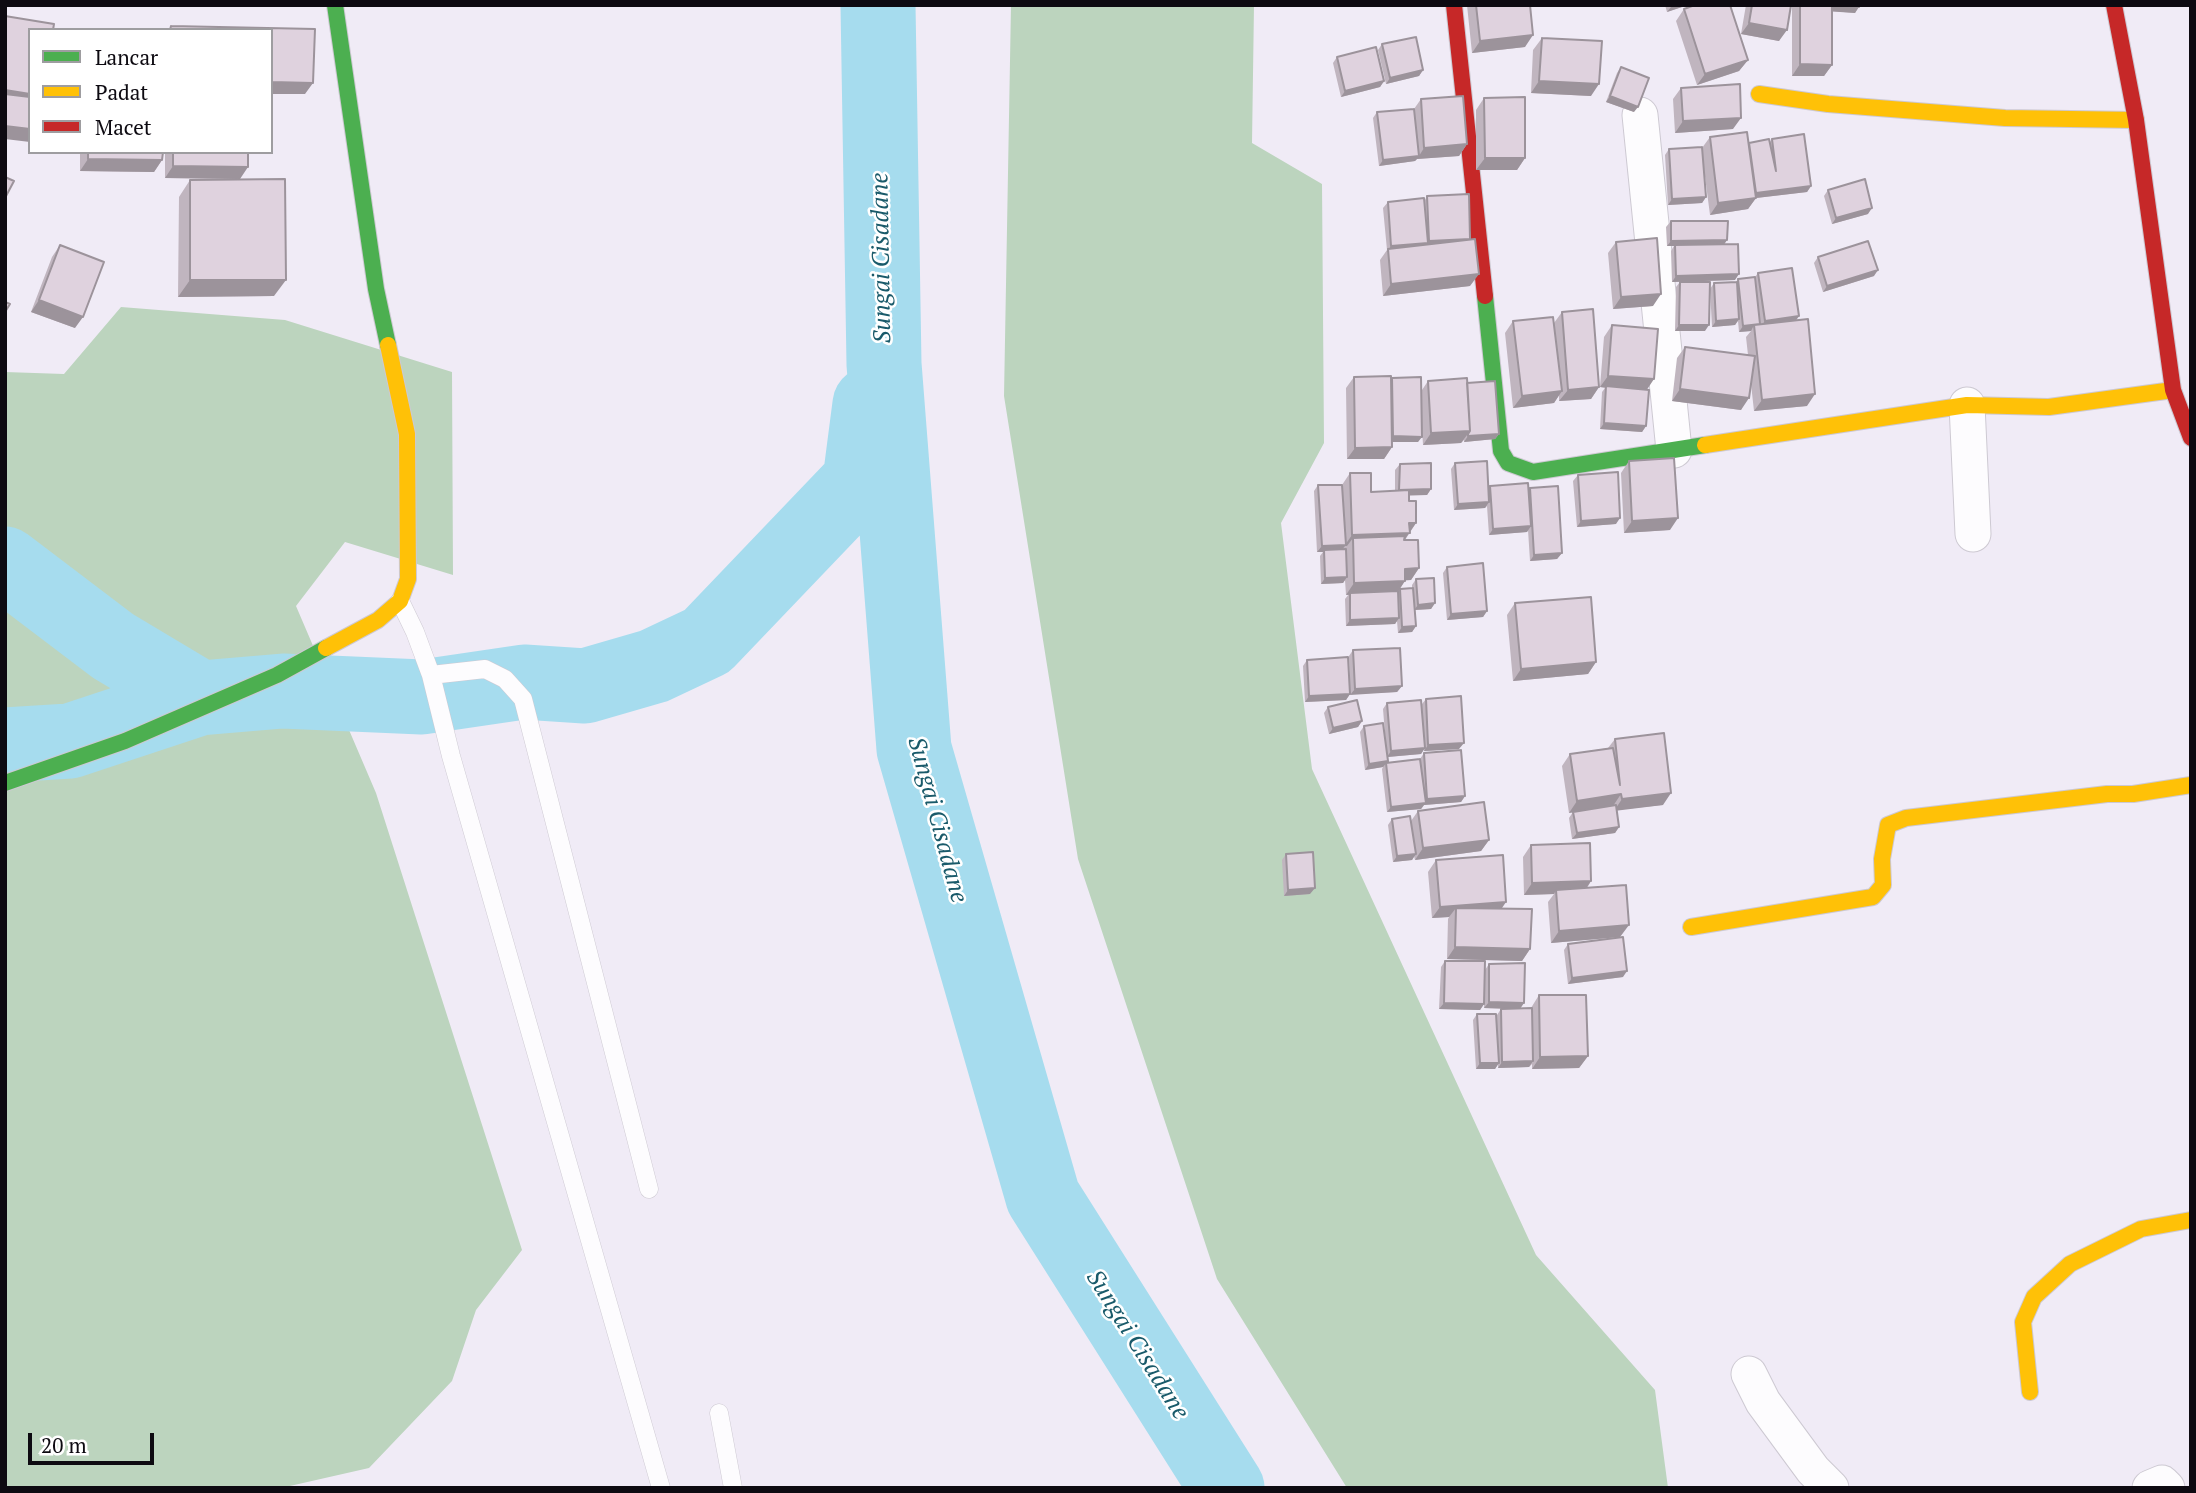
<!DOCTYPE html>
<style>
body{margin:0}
#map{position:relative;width:2196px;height:1493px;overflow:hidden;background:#f0ebf6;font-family:"PT Serif",serif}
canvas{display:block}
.frame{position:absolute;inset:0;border:7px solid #0d0a11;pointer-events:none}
.legend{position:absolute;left:28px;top:28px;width:245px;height:126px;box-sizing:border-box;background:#fff;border:2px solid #9e9da0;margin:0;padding:9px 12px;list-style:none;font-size:21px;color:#0d0a11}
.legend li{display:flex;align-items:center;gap:14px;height:35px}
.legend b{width:35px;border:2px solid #9e9da0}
.scale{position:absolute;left:28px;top:1433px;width:126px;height:32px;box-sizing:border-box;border:4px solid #0d0a11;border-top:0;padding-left:9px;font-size:21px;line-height:24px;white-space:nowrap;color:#0d0a11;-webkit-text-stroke:5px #fff;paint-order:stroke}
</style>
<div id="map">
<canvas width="2196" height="1493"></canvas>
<div class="frame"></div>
<ul class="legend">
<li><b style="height:9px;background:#4caf50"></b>Lancar</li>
<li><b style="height:9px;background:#ffc107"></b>Padat</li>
<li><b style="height:9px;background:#c62828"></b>Macet</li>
</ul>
<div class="scale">20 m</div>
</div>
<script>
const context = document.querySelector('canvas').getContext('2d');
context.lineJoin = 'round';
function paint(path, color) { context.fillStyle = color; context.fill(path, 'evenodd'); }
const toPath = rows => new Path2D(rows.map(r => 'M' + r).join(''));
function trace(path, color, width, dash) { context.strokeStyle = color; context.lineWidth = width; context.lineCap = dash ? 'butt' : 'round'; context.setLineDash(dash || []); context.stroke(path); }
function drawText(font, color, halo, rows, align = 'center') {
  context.font = font + ' "PT Serif",serif'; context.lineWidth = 5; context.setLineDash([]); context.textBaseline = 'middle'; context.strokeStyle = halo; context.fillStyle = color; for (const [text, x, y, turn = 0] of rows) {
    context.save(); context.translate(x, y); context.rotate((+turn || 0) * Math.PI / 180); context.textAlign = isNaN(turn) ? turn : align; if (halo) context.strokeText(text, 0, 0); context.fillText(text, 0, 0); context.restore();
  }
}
const forest = toPath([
 [1011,5,1254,5,1252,143,1322,184,1324,443,1281,523,1312,769,1536,1255,1655,1390,1668,1488,1347,1488,1217,1279,1078,859,1004,396],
 [121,307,285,320,452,372,453,575,345,542,296,606,376,793,522,1250,476,1310,452,1381,369,1468,281,1488,5,1488,5,372,64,374]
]);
const river = toPath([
 [878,5,884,364,914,749,1043,1197,1227,1488],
 [5,564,113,646,200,698],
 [5,745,70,741,200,698,283,691,422,697,524,682,585,686,654,666,707,641,860,481,870,404]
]);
const lane = toPath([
 [400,601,415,632,431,675,451,756,661,1488],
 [431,675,485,669,505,679,523,699,649,1189],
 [719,1413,733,1488]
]);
const street = toPath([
 [1640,115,1674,450],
 [1967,405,1973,534],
 [1749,1374,1763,1402,1813,1470,1831,1488],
 [2150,1488,2162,1483,2167,1488]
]);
const fast = toPath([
 [335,5,376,289,388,345],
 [1485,296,1501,451,1508,463,1533,472,1705,445],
 [5,783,125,741,277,675,326,648]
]);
const slow = toPath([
 [1759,94,1828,104,2005,118,2136,120],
 [1705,445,1967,405,2049,407,2173,390],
 [326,648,378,620,400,601,408,579,407,434,388,345],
 [1691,927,1873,897,1883,885,1882,859,1888,825,1906,818,2107,794,2133,794,2191,785],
 [2030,1392,2023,1322,2034,1297,2070,1264,2141,1229,2191,1220]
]);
const jam = toPath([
 [1454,5,1485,296],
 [2114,5,2136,120,2173,390,2191,438]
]);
const wall = toPath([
 [1467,5,1530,5,1525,47,1472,53],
 [1665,5,1688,5,1667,12],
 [1746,5,1791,5,1779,41,1741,34],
 [1792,5,1859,5,1855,13,1832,11,1832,65,1824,76,1792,76],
 [1684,9,1748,60,1739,71,1697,85,1676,21],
 [1542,38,1591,96,1531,93,1533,50],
 [1382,44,1423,70,1419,76,1386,84,1378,50],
 [1337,57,1384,81,1380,87,1341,97,1333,63],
 [1621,67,1634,112,1606,102,1617,73],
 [1681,88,1733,129,1675,133,1673,99],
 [1484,98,1525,158,1517,170,1476,170,1476,110],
 [1421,99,1467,144,1459,156,1417,159,1415,161,1379,166,1373,118,1377,112,1414,109],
 [1710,137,1749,143,1770,142,1772,139,1811,186,1807,192,1756,198,1748,209,1710,215,1703,161,1706,197,1702,203,1668,205,1665,155,1669,149,1702,148],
 [80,152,163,152,162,160,154,172,80,171],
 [165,152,248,152,240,179,165,178],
 [190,180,274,296,178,297,179,197],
 [1828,190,1868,214,1832,224,1824,196],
 [1427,196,1470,286,1383,296,1380,260,1387,250,1383,208,1388,202,1425,200],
 [1671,221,1727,240,1724,244,1735,280,1672,282,1671,251,1674,246,1667,246,1666,227],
 [1616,242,1653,306,1613,309,1608,253],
 [60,245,75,328,31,312,52,257],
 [1818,257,1874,276,1823,292,1814,263],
 [1758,273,1796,321,1807,406,1754,411,1751,384,1741,410,1672,401,1677,358,1685,347,1748,355,1746,337,1751,331,1739,332,1738,321,1735,325,1712,327,1710,289,1714,283,1736,282,1738,279,1755,277],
 [1680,282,1705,331,1675,331,1676,287],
 [1562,312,1599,387,1591,399,1559,401,1559,395,1554,403,1513,408,1505,333,1513,321,1554,323],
 [1612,325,1647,389,1646,426,1642,432,1600,429,1602,392,1605,388,1600,387,1604,337],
 [1354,377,1391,379,1392,378,1422,390,1428,381,1468,383,1499,434,1495,439,1464,442,1464,440,1461,443,1423,445,1422,428,1418,442,1392,442,1392,447,1384,459,1347,459,1346,388],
 [1629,461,1670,530,1624,533,1621,473],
 [1455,463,1488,488,1490,486,1528,490,1530,488,1562,553,1557,559,1530,561,1528,530,1527,532,1489,535,1487,506,1485,508,1454,510,1451,469],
 [1400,464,1431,489,1427,495,1409,495,1409,501,1416,523,1405,540,1419,568,1411,580,1405,580,1398,592,1400,589,1412,588,1412,585,1416,579,1435,603,1431,609,1415,610,1416,626,1412,632,1398,633,1397,621,1395,624,1346,626,1345,599,1349,594,1346,595,1345,580,1343,583,1321,584,1320,556,1323,552,1317,552,1314,491,1318,485,1342,485,1350,473,1371,492,1395,491,1395,470],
 [1578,475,1616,524,1577,527,1573,481],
 [1447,567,1487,611,1483,617,1447,620,1443,573],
 [1515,603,1596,662,1588,674,1513,681,1507,615],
 [1353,650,1402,686,1397,692,1350,694,1346,700,1305,702,1303,666,1307,660,1350,693,1349,656],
 [1426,699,1459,749,1424,751,1424,749,1421,754,1388,757,1387,763,1420,759,1424,753,1465,796,1461,802,1424,805,1421,809,1387,812,1382,769,1383,767,1365,770,1360,732,1364,726,1386,746,1383,709,1387,703,1422,720,1422,704],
 [1328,707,1362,721,1358,727,1329,734,1324,713],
 [1615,739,1663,805,1616,810,1619,827,1615,833,1572,839,1569,818,1573,812,1569,813,1562,766,1570,754,1608,748],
 [1418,811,1489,840,1481,851,1415,860,1414,856,1412,860,1393,862,1388,825,1392,819,1411,821],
 [1531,845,1591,881,1587,888,1620,937,1551,943,1548,902,1554,894,1524,895,1523,857],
 [1286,854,1310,894,1284,896,1282,860],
 [1436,860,1502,909,1530,949,1522,961,1447,959,1448,919,1449,917,1432,918,1428,872],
 [1568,944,1623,977,1568,984,1564,950],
 [1445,961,1484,1004,1480,1010,1439,1009,1441,967],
 [1489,964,1520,1008,1531,1008,1539,995,1588,1056,1579,1068,1532,1069,1532,1064,1529,1067,1498,1068,1498,1064,1495,1069,1476,1069,1473,1020,1477,1014,1497,1033,1497,1015,1501,1009,1507,1009,1484,1008,1485,970]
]);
const shadedWall = toPath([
 [1675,5,1688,5,1667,12,1671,7],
 [1829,5,1859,7,1855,13,1825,11],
 [1749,23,1787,30,1779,41,1741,34],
 [1533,35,1525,47,1472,53,1480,41],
 [1748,60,1739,71,1697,85,1705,74],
 [1800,64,1832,65,1824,76,1792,76],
 [1423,70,1419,76,1386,84,1390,78],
 [1384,81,1380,87,1341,97,1345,91],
 [1539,81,1599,84,1591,96,1531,93],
 [271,82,313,83,305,94,271,94],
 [5,90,30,94,30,106,5,103],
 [1610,96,1638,107,1634,112,1606,102],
 [1741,118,1733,129,1675,133,1683,121],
 [5,126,30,129,30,142,5,139],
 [1467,144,1459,156,1417,159,1415,161,1379,166,1383,160,1419,156,1424,148],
 [1485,158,1525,158,1517,170,1476,170],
 [88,159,162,160,154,172,80,171],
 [173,166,248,167,240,179,165,178],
 [1811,186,1807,192,1756,198,1748,209,1710,215,1718,203,1754,193],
 [1706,197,1702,203,1668,205,1672,199],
 [1872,208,1868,214,1832,224,1836,218],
 [1470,239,1425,247,1429,241],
 [1727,240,1723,246,1667,246,1671,241],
 [1428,243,1424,248,1387,252,1391,246],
 [1878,270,1874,276,1823,292,1827,286],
 [1479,274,1470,286,1383,296,1391,284],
 [1739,274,1735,280,1672,282,1676,276],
 [190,280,286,280,274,296,178,297],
 [1661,294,1653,306,1613,309,1621,297],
 [39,300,83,317,75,328,31,312],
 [1799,316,1795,322,1761,326,1765,321],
 [1739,319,1735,325,1712,327,1716,321],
 [1760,324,1754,325,1751,331,1739,332,1743,326],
 [1679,325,1709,325,1705,331,1675,331],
 [1608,376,1654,379,1646,391,1600,387],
 [1599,387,1591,399,1559,401,1568,390],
 [1680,389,1749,398,1741,410,1672,401],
 [1562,391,1554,403,1513,408,1522,396],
 [1815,394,1807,406,1754,411,1762,400],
 [1604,423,1646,426,1642,432,1600,429],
 [1470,431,1461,443,1423,445,1431,433],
 [1499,434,1495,439,1464,442,1468,436],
 [1393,436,1422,437,1418,442,1388,442],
 [1392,447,1384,459,1347,459,1355,448],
 [1431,489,1427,495,1395,496,1399,490],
 [1489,502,1485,508,1454,510,1458,504],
 [1620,518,1616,524,1577,527,1581,521],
 [1678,518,1670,530,1624,533,1632,521],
 [1409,523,1416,523,1401,545,1353,538,1347,546,1345,546,1341,551,1324,550,1323,552,1317,552,1322,546,1345,545,1352,535],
 [1531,526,1527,532,1489,535,1493,529],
 [1562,553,1557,559,1530,561,1534,555],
 [1419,568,1411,580,1397,581,1405,569],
 [1347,577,1343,583,1321,584,1325,578],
 [1405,581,1397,593,1346,595,1354,583],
 [1435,603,1431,609,1414,610,1418,605],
 [1487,611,1483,617,1447,620,1451,614],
 [1399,618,1395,624,1346,626,1350,620],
 [1416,626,1412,632,1398,633,1402,627],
 [1596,662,1588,674,1513,681,1521,669],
 [1402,686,1397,692,1350,695,1355,689],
 [1350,694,1346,700,1305,702,1309,696],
 [1362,721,1358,727,1329,734,1333,728],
 [1464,743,1459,749,1424,751,1428,745],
 [1425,748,1421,754,1387,757,1391,751],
 [1388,761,1383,767,1365,770,1369,764],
 [1671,793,1663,805,1614,811,1622,799],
 [1621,794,1613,806,1569,813,1577,801],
 [1465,796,1461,802,1424,805,1421,809,1387,812,1391,807,1424,803,1427,799],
 [1619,827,1615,833,1572,839,1577,833],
 [1489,840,1481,851,1415,860,1423,848],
 [1416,854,1412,860,1393,862,1397,856],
 [1591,881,1583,893,1556,890,1554,894,1524,895,1532,883],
 [1315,888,1310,894,1284,896,1288,890],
 [1506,902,1498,914,1456,908,1449,917,1432,918,1440,907],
 [1629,925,1620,937,1551,943,1559,931],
 [1455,947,1530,949,1522,961,1447,959],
 [1627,971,1623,977,1568,984,1572,978],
 [1489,1002,1524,1003,1520,1009,1484,1008],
 [1444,1003,1484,1004,1480,1010,1439,1009],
 [1588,1056,1579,1068,1532,1069,1540,1057],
 [1533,1061,1529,1067,1498,1068,1502,1062],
 [1480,1063,1499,1063,1495,1069,1476,1069]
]);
const building = toPath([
 [1476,5,1530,5,1533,35,1480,41,1476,5],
 [1695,5,1730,5,1748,60,1705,74,1684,9,1695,5],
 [1752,5,1791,5,1787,30,1749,23,1752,5],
 [1800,5,1832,5,1832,65,1800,64,1800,5],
 [1833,5,1859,5,1859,7,1833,5],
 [5,16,54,24,53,30,30,30,30,94,5,90,5,16],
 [171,26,315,29,313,83,271,82,271,30,170,30,171,26],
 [1416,37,1423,70,1390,78,1382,44,1416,37],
 [1542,38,1602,41,1599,84,1539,81,1542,38],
 [1376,47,1384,81,1345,91,1337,57,1376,47],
 [1621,67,1649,78,1638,107,1610,96,1621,67],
 [1740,84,1741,118,1683,121,1681,88,1740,84],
 [5,94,30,97,30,129,5,126,5,94],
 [1463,96,1467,144,1424,148,1421,99,1463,96],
 [1525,97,1525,158,1485,158,1484,98,1525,97],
 [1414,109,1419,156,1383,160,1377,112,1414,109],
 [1747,132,1756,198,1718,203,1710,137,1747,132],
 [1804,134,1811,186,1756,193,1749,143,1769,139,1776,171,1772,139,1804,134],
 [1702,147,1706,197,1672,199,1669,149,1702,147],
 [88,152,163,152,162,160,88,159,88,152],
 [173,152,248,152,248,167,173,166,173,152],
 [5,177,14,181,5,198,5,177],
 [285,179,286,280,190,280,190,180,285,179],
 [1865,179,1872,208,1836,218,1828,190,1865,179],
 [1469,194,1470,239,1429,241,1427,196,1469,194],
 [1424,198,1428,243,1391,246,1388,202,1424,198],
 [1671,221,1728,221,1727,240,1671,241,1671,221],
 [1657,238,1661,294,1621,297,1616,242,1657,238],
 [1475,239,1479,274,1391,284,1388,249,1475,239],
 [1868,241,1878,270,1827,286,1818,257,1868,241],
 [1738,244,1739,274,1676,276,1675,245,1738,244],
 [60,245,104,262,83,317,39,300,60,245],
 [1792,268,1799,316,1765,321,1758,273,1792,268],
 [1755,277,1760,324,1743,326,1738,279,1755,277],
 [1680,282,1710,282,1709,325,1679,325,1680,282],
 [1737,282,1739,319,1716,321,1714,283,1737,282],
 [5,302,10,304,5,312,5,302],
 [1593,309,1599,387,1568,390,1562,312,1593,309],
 [1553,317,1562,391,1522,396,1513,321,1553,317],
 [1808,319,1815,394,1762,400,1754,325,1808,319],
 [1612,325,1658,329,1654,379,1608,376,1612,325],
 [1685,347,1755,356,1749,398,1680,389,1685,347],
 [1391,376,1392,447,1355,448,1354,377,1391,376],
 [1421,377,1422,437,1393,436,1392,378,1421,377],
 [1467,378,1470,431,1431,433,1428,381,1467,378],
 [1495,381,1499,434,1468,436,1468,434,1470,431,1467,383,1495,381],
 [1606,386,1649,390,1646,426,1604,423,1606,386],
 [1674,458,1678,518,1632,521,1629,461,1674,458],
 [1487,461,1489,502,1458,504,1455,463,1487,461],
 [1431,463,1431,489,1399,490,1400,464,1431,463],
 [1618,472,1620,518,1581,521,1578,475,1618,472],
 [1350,473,1371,473,1371,492,1409,490,1409,501,1416,501,1416,523,1409,523,1410,533,1352,535,1350,473],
 [1528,483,1531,526,1493,529,1490,486,1528,483],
 [1318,485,1342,485,1346,545,1322,546,1318,485],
 [1558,486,1562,553,1534,555,1530,488,1558,486],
 [1405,536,1404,540,1418,540,1419,568,1405,569,1405,581,1354,583,1353,538,1405,536],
 [1346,549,1347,577,1325,578,1324,550,1346,549],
 [1483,563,1487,611,1451,614,1447,567,1483,563],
 [1434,578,1435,603,1418,605,1416,579,1434,578],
 [1413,588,1416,626,1402,627,1400,589,1413,588],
 [1398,591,1399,618,1350,620,1350,593,1398,591],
 [1591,597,1596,662,1521,669,1515,603,1591,597],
 [1400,648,1402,686,1355,689,1353,650,1400,648],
 [1348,657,1350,694,1309,696,1307,660,1348,657],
 [1461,696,1464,743,1428,745,1426,699,1461,696],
 [1357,700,1362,721,1333,728,1328,707,1357,700],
 [1421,700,1425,748,1391,751,1387,703,1421,700],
 [1383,723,1388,761,1369,764,1364,726,1383,723],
 [1664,733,1671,793,1622,799,1621,794,1577,801,1570,754,1613,748,1620,785,1615,739,1664,733],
 [1461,750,1465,796,1427,799,1424,753,1461,750],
 [1420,759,1426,803,1391,807,1386,763,1420,759],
 [1484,802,1489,840,1423,848,1418,811,1484,802],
 [1616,805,1619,827,1577,833,1573,812,1616,805],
 [1410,816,1416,854,1397,856,1392,819,1410,816],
 [1590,843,1591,881,1532,883,1531,845,1590,843],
 [1313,852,1315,888,1288,890,1286,854,1313,852],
 [1503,855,1506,902,1440,907,1436,860,1503,855],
 [1626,885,1629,925,1559,931,1556,890,1626,885],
 [1456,908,1532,909,1530,949,1455,947,1456,908],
 [1623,937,1627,971,1572,978,1568,944,1623,937],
 [1445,961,1485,961,1484,1004,1444,1003,1445,961],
 [1525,963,1524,1003,1489,1002,1489,964,1525,963],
 [1539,995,1586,995,1588,1056,1540,1057,1539,995],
 [1532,1008,1533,1061,1502,1062,1501,1009,1532,1008],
 [1477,1014,1496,1014,1499,1063,1480,1063,1477,1014]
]);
const waterNames = [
 ["Sungai Cisadane",882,258,-91],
 ["Sungai Cisadane",937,820,75],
 ["Sungai Cisadane",1137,1345,58]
];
paint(forest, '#bcd4be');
trace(river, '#a6dcee', 75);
trace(lane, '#cdc9d2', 19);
trace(street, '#cdc9d2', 37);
trace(fast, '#cdc9d2', 18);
trace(slow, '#cdc9d2', 18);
trace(jam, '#cdc9d2', 18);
trace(lane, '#fdfcfe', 18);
trace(street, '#fdfcfe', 35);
trace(fast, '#4caf50', 16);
trace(slow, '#ffc107', 16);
trace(jam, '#c62828', 16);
paint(wall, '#c0b5bf');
paint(shadedWall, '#9c939b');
paint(building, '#dfd2de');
trace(building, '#9c939b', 2);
drawText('italic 24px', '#195a6a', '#fff', waterNames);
</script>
